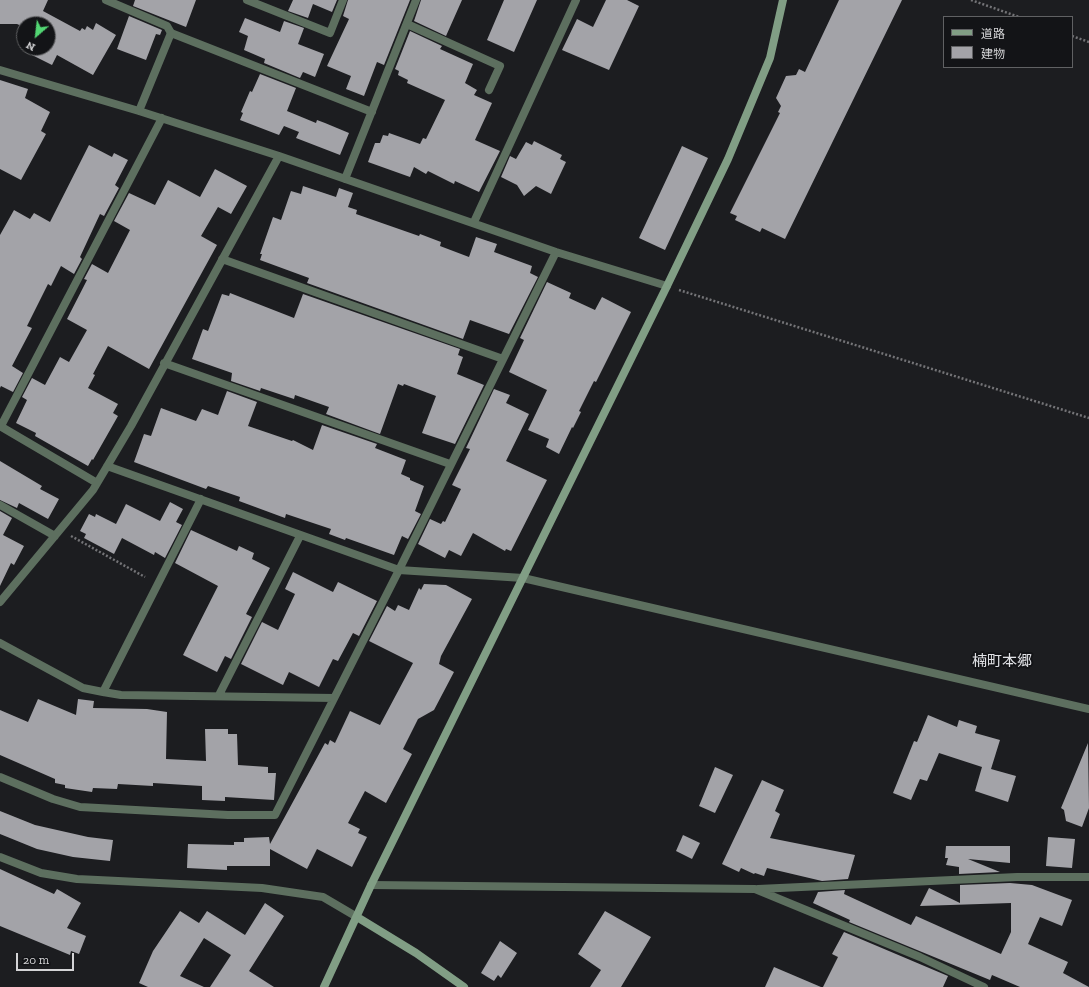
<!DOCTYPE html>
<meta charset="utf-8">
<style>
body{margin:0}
#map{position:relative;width:1089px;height:987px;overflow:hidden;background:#1c1d20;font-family:"Zilla Slab","Noto Sans JP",serif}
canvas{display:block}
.legend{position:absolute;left:943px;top:16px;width:130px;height:52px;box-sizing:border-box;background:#131417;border:1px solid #606163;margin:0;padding:5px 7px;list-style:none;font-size:12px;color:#d4d4d6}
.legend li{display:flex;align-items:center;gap:8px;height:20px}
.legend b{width:20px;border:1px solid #606163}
.north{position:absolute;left:16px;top:16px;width:40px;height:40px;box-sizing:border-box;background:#131417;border:1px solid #606163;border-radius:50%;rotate:208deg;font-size:11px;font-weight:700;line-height:16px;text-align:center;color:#d4d4d6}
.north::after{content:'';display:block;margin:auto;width:14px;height:18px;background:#52d673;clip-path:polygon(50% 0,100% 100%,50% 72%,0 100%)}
.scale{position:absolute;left:16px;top:953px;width:58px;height:18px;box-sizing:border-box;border:2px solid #d4d4d6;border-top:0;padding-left:5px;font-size:12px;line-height:14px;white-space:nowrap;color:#d4d4d6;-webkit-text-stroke:3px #131417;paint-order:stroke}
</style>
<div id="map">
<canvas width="1089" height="987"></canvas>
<ul class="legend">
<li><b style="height:5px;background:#819e85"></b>道路</li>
<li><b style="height:11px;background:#a3a3a8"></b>建物</li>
</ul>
<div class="north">N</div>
<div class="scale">20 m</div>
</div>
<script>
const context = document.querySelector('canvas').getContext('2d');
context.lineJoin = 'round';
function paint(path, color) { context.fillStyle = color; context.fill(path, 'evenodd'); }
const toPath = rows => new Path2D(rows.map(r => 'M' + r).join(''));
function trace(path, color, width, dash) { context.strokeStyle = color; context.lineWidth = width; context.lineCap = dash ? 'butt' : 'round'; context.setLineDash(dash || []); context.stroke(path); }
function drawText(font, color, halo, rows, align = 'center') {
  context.font = font + ' "Zilla Slab","Noto Sans JP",serif'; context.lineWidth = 4; context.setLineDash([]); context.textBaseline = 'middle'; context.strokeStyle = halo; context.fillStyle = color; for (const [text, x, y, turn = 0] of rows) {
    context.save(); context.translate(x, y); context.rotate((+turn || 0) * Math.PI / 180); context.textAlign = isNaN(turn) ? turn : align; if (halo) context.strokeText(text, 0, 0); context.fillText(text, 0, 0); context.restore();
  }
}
const building = toPath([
 [0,0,48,0,43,11,80,31,82,28,85,30,87,26,93,30,96,23,116,35,93,75,57,55,52,65,32,55,36,48,48,48,48,24,24,24,24,27,17,24,0,24],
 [135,0,196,0,186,27,133,6],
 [293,0,337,0,332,12,313,4,308,18,288,11],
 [348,0,410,0,384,65,377,62,364,96,346,89,351,76,327,66,349,19,343,16],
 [421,0,462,0,446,36,414,21],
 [504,0,537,0,514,52,487,40],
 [606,0,627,0,639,6,609,70,562,50,577,19,593,27],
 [839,0,902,0,785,239,762,228,760,232,735,220,737,216,730,213,780,113,778,112,781,106,776,98,786,76,796,75,799,69,805,72],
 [129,16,162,30,160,35,156,34,146,60,117,49],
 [245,18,280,32,284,21,304,28,298,44,324,54,315,77,303,72,300,78,264,63,265,59,244,50,248,36,239,32],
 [410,31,442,46,440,49,473,64,465,83,477,90,474,95,492,103,475,140,500,151,479,192,455,181,454,184,428,171,426,174,414,167,410,177,368,162,375,143,380,143,383,135,388,136,389,133,420,144,423,138,426,139,445,100,407,83,408,80,398,75,399,71,395,69],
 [260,74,296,88,287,111,316,123,317,120,325,123,349,133,340,155,296,138,299,132,284,126,279,135,240,120,243,113,241,112,250,91,252,92],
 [0,80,28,89,25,98,50,112,41,131,46,134,21,180,0,169],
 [534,141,562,155,560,159,566,162,551,194,536,186,524,196,517,185,501,177,510,156,516,159,526,142,532,145],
 [89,145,112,157,114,153,128,160,115,185,119,188,104,216,100,214,80,257,82,259,74,274,61,266,51,286,48,284,27,326,32,328,12,366,23,373,13,392,1,386,0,388,0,235,14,210,30,219,34,213,50,222],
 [682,146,708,158,665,250,639,238],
 [215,169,247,186,231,214,218,207,201,236,217,245,149,369,108,346,93,374,95,375,88,388,118,404,113,413,118,416,93,460,92,459,88,466,35,436,36,433,16,423,27,400,22,397,32,378,45,385,60,357,69,362,87,330,67,319,87,280,84,279,92,264,108,273,130,230,114,221,129,193,155,205,168,180,200,197],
 [303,186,336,197,339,188,353,193,348,207,357,210,356,214,419,236,420,234,441,242,440,246,469,257,476,237,497,244,494,252,532,266,530,273,538,277,509,334,470,320,463,339,307,283,309,278,260,260,262,254,260,254,273,217,281,220,291,191,301,194],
 [547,282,571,293,569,298,595,310,602,297,631,312,596,382,594,381,579,411,581,412,573,428,572,427,559,454,546,447,549,439,528,430,547,390,509,372,524,340,520,338],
 [230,293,294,318,303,294,460,349,458,355,463,357,457,374,484,385,455,444,422,433,436,396,404,384,403,386,398,384,380,434,326,414,329,407,295,395,294,399,261,388,260,391,231,381,232,373,192,359,203,329,208,331,222,294,229,296],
 [494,389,510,395,506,403,529,414,506,461,547,480,511,551,506,549,505,551,473,533,461,556,449,550,445,558,418,544,430,519,441,524,443,521,445,522,461,489,452,485,470,449,466,448],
 [227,391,257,402,248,426,292,441,293,440,313,450,322,425,377,444,375,448,406,460,401,474,410,478,410,480,424,486,415,511,421,514,408,539,402,536,394,555,346,538,345,540,329,534,331,529,286,514,285,518,239,501,240,497,208,486,206,489,134,462,144,434,151,436,161,408,196,421,202,409,218,415],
 [0,461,42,486,40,489,59,499,48,519,19,503,17,508,0,500],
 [170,502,183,509,176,522,182,525,165,558,155,552,154,555,122,538,114,554,84,538,86,534,80,531,89,514,95,517,96,514,116,524,126,504,160,521],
 [0,511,12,518,3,535,24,546,14,565,11,563,0,586],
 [191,530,237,551,239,546,254,553,252,559,270,568,246,614,252,617,231,659,225,656,217,672,183,655,218,586,175,563],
 [293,572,333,592,338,582,377,601,359,636,353,633,338,661,333,659,319,687,289,672,283,685,241,664,262,622,278,630,295,594,285,589],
 [424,584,446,585,472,599,441,656,439,664,454,672,434,710,418,719,403,749,412,754,386,803,365,791,348,823,360,829,358,833,367,837,352,867,317,849,307,869,270,849,270,866,227,866,227,870,187,868,188,844,234,845,234,842,244,842,244,838,269,837,270,844,325,743,328,745,330,740,335,743,350,711,380,725,413,663,369,641,387,606,395,611,398,605,409,610,419,588,421,590],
 [38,699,76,715,78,699,94,701,93,708,147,709,167,712,166,759,206,761,205,729,228,729,228,734,237,734,238,765,268,767,268,773,276,773,274,800,225,797,225,801,202,800,202,786,153,783,153,786,118,784,117,789,93,788,92,792,65,788,65,785,55,783,55,779,0,755,0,710,28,722],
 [928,715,957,727,959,720,977,726,975,733,1000,740,991,769,1016,776,1008,802,975,791,982,767,939,753,927,781,920,779,911,800,893,793,914,741,917,742],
 [1088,743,1089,808,1082,827,1066,821,1064,810,1061,808],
 [715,767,733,775,715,813,699,806],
 [762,780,784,790,775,811,780,814,770,838,855,855,848,879,822,881,767,868,764,876,755,873,754,874,741,868,739,872,722,864],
 [0,811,35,825,88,837,113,840,110,861,73,857,37,849,0,834],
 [683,835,700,843,692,859,676,851],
 [1048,837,1075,839,1072,868,1046,866],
 [946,846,1010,846,1010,863,968,859,1000,872,959,874,959,867,946,865,948,858,945,858],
 [0,869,54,894,57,889,81,903,67,928,86,936,79,954,71,951,70,955,0,926],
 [1010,883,1032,885,1072,900,1062,926,1040,917,1028,944,1068,962,1063,973,1089,987,1020,987,992,975,990,980,849,922,850,920,813,903,818,892,845,890,844,894,911,925,916,916,1001,954,1011,932,1011,903,920,906,929,888,960,903,960,885],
 [265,903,284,916,249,971,274,987,210,987,231,955,204,938,180,976,204,987,148,987,139,983,153,951,180,911,199,923,207,911,245,935],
 [605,911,651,937,621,987,590,987,601,970,578,954],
 [844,932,948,976,943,987,823,987,838,957,832,954],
 [500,941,517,953,501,978,498,975,494,981,481,973],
 [774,967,821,987,765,987]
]);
const path = toPath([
 [971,0,1019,17],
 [1072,36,1089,42],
 [679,290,1089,418],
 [71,536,145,577]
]);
const lane = toPath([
 [106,0,167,26,171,33]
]);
const street = toPath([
 [247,0,330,33,343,0],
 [407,24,500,66,489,90],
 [0,70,139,111,279,156,556,252,667,286],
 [139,111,171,33,372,112],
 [345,179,416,0],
 [474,222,576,0],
 [222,259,503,359],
 [164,363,450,464],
 [0,426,97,483],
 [1,426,162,118],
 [107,466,399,570,523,578,1089,709],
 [0,505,55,536],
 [0,602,93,490,131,426,279,156],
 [0,643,83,688,103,692,121,695,334,698],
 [103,692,201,499],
 [219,695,300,536],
 [0,777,53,799,80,807,228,815,275,815,399,570,556,252],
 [0,857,41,873,77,879,262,888,323,897,357,917],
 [371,885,755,889,920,957,984,987],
 [758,889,1017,877,1089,877]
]);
const secondary = toPath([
 [357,917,416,953,464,987],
 [324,987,371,885,667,286,728,159,770,58,783,0]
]);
const quarterNames = [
 ["楠町本郷",1002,662]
];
paint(building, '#a3a3a8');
trace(path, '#747477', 2.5, [2, 2]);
trace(lane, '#5d6f5f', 8);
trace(street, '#5d6f5f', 8);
trace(secondary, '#819e85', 8);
drawText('15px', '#e1e2e6', '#131417', quarterNames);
</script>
